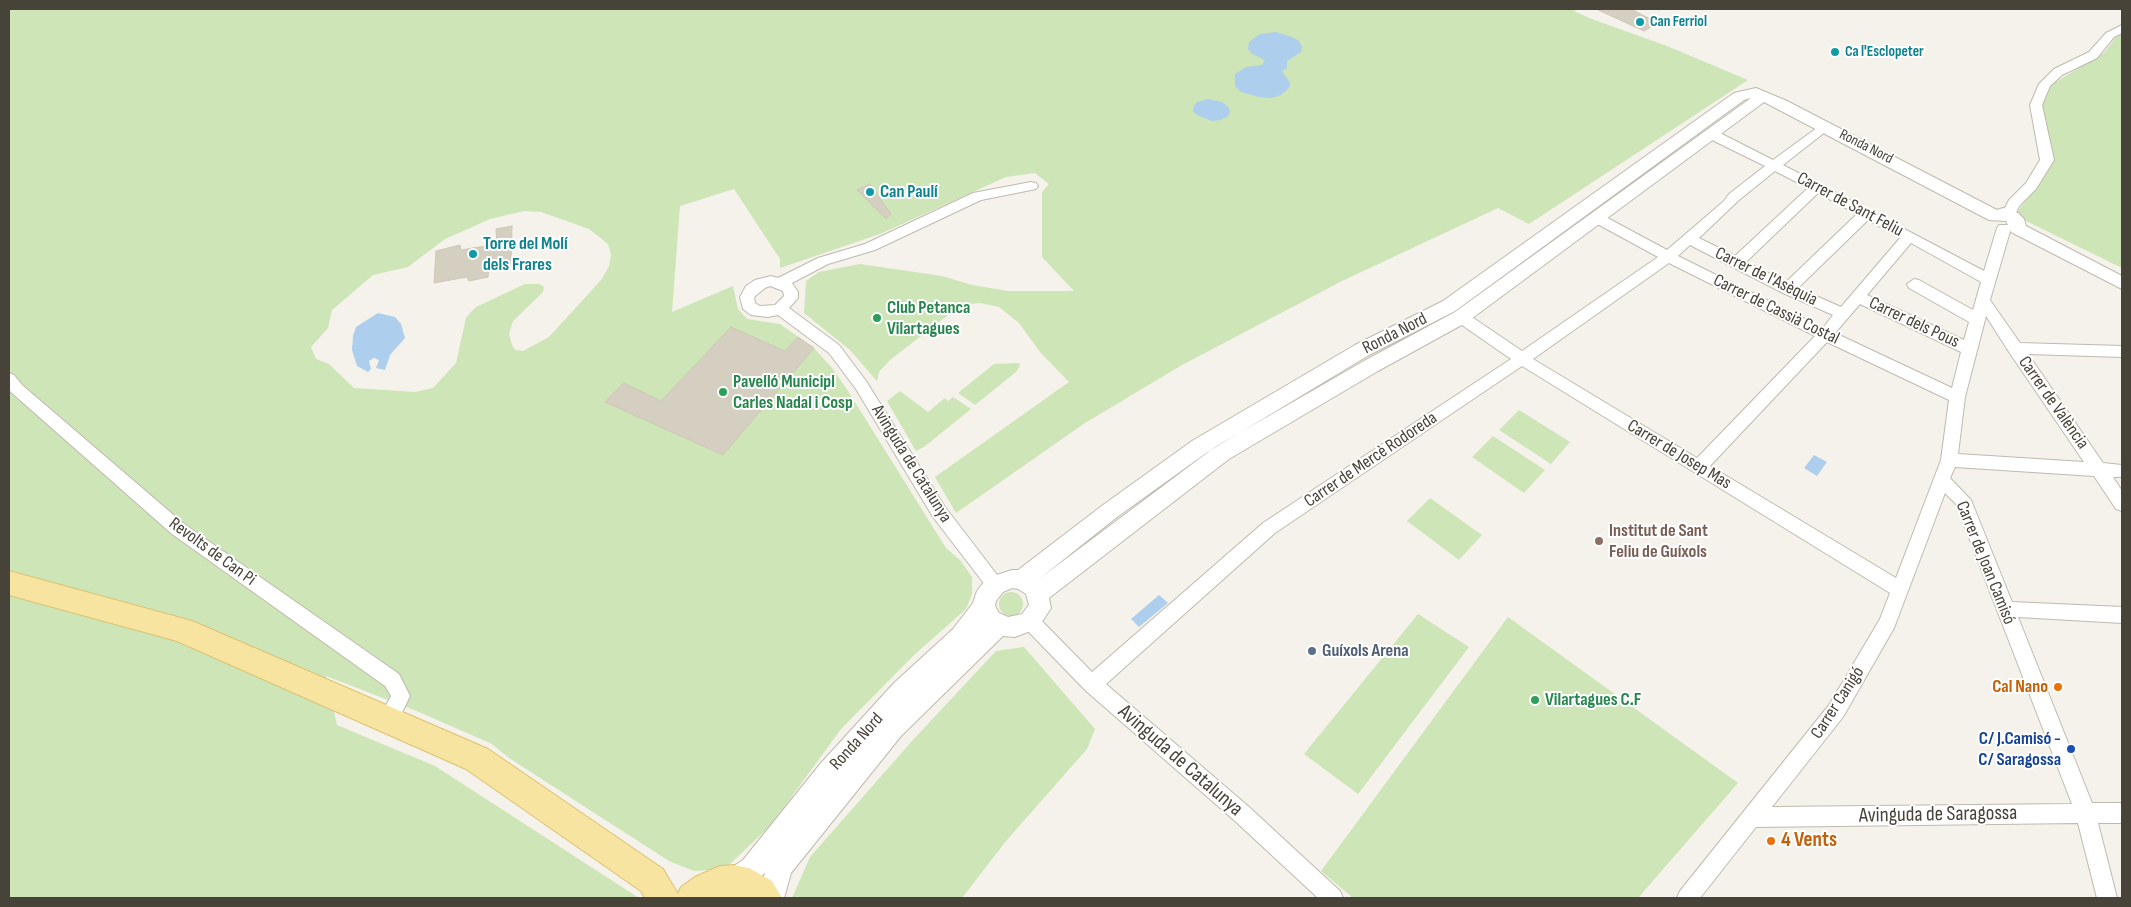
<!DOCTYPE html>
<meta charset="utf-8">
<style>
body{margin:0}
#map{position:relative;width:2131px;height:907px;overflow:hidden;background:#f4f2eb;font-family:"Sofia Sans Condensed",sans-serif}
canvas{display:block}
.frame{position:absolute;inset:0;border:10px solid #484339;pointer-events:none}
</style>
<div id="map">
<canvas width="2131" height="907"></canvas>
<div class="frame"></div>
</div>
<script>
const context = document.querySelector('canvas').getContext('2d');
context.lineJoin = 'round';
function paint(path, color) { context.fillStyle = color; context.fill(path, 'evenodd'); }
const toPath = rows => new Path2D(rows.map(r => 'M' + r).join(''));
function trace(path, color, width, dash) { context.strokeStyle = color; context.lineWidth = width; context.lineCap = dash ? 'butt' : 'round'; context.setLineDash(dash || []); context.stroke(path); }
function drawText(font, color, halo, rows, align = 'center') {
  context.font = font + ' "Sofia Sans Condensed",sans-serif'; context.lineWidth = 4; context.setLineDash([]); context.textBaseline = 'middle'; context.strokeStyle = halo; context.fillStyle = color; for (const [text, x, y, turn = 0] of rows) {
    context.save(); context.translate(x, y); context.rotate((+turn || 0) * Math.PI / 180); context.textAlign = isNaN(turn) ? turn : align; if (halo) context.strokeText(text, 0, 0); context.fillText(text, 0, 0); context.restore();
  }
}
const green = toPath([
 [9,9,1578,9,1574,11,1589,18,1667,46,1748,80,1529,224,1498,208,1342,281,1182,365,1085,423,956,513,935,477,1069,382,1040,352,1019,323,999,307,980,303,969,304,952,312,890,360,879,372,877,381,850,350,804,313,806,281,819,272,860,264,942,276,972,285,1008,291,1074,291,1042,257,1042,192,1049,184,1035,173,1006,177,880,234,780,268,780,259,734,189,680,206,672,312,733,286,738,309,747,319,780,324,814,348,832,368,848,391,946,548,960,560,972,577,972,594,966,609,914,655,841,729,771,825,730,864,712,870,694,871,669,861,509,758,492,744,419,712,326,676,337,725,435,766,639,898,9,898],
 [524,211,541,212,589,229,608,244,611,255,609,266,602,279,549,337,523,351,515,350,512,345,509,334,513,321,543,292,544,287,539,284,525,284,476,307,470,313,466,318,456,363,433,388,415,392,354,388,329,364,316,359,311,347,328,328,332,310,373,275,408,267,445,239,490,219],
 [2122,34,2122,268,2020,218,2018,211,2052,165,2050,139,2042,111,2041,98,2046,90,2054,83,2104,53,2116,37],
 [1019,363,1020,366,1016,372,975,405,958,393,994,364],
 [900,391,928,412,945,398,948,401,953,397,971,409,924,447,916,451,887,401],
 [1519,410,1570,442,1551,464,1499,430],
 [1493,436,1545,470,1524,493,1472,457],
 [1430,498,1482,535,1459,560,1407,521],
 '999 604a12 12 0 1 1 24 0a12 12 0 1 1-24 0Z',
 [1418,614,1469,647,1358,794,1304,754],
 [1508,617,1738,783,1638,898,1353,898,1321,871],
 [1024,647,1095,729,1087,749,1006,841,962,898,792,898,810,857,912,741,996,651]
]);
const water = toPath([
 [1276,32,1292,37,1299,41,1302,47,1301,52,1287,61,1287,68,1282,71,1290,83,1289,88,1281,95,1272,98,1259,97,1241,92,1235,86,1235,74,1246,67,1262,65,1265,60,1252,54,1248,49,1249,42,1260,34],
 [1208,99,1222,102,1228,107,1230,111,1228,116,1221,120,1212,121,1197,115,1193,111,1194,106,1197,102],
 [378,313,395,317,401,324,405,338,390,355,385,370,376,368,379,360,374,358,369,361,371,369,368,372,357,366,352,350,353,336,356,327],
 [1814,455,1827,462,1817,476,1804,468],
 [1159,595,1168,603,1139,627,1131,619]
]);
const building = toPath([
 [1596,9,1631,9,1658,23,1644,31,1596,9],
 [870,184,891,214,886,219,857,190,870,184],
 [512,226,511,264,489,268,488,277,469,281,467,277,434,283,436,251,460,245,461,250,497,244,496,229,512,226],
 [731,327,785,351,798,337,814,348,723,455,605,402,624,383,661,401,731,327]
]);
const minor = toPath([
 [2122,25,2122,33,2114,37,2097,58,2062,75,2050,86,2042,105,2054,160,2036,189,2020,205,2013,218,2003,218,2001,215,2009,200,2026,183,2040,160,2030,105,2039,84,2054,69,2089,52,2106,33,2122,25],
 [1825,122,1829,123,1831,126,1829,129,1783,165,1984,271,1997,228,1999,225,2009,225,2011,228,1990,300,2020,343,2122,346,2122,357,2028,354,2103,463,2122,465,2122,477,2113,477,2122,491,2122,511,2116,509,2094,476,1955,467,1950,478,1971,500,2012,602,2122,607,2122,623,2018,617,2092,803,2122,803,2122,823,2098,823,2117,898,2097,898,2078,823,1756,827,1700,898,1677,898,1680,891,1829,705,1880,619,1890,593,1522,366,1275,533,1106,684,1249,807,1340,891,1343,898,1318,898,1235,821,1085,690,1024,627,1021,621,1024,615,1030,613,1036,615,1092,672,1263,523,1511,359,1456,321,1454,317,1456,313,1466,313,1522,351,1658,257,1592,221,1590,218,1592,215,1602,215,1667,250,1724,201,1729,194,1765,166,1706,137,1705,134,1706,131,1716,131,1773,160,1825,122],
 [1775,171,1808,188,1735,256,1699,238,1739,200,1775,171],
 [1818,193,1857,214,1786,282,1746,262,1818,193],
 [1868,220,1900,238,1841,307,1798,288,1868,220],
 [1911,243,1981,282,1973,310,1919,280,1914,279,1907,284,1909,288,1969,322,1964,340,1867,295,1911,243],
 [1690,245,1783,293,1833,315,1823,328,1678,256,1690,245],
 [1669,263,1815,336,1697,458,1533,359,1669,263],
 [1860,304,1961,352,1952,388,1835,333,1860,304],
 [1986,316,2009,352,2084,462,1958,454,1965,397,1986,316],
 [1827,342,1949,400,1941,460,1896,578,1710,466,1827,342],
 [1945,493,1956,504,2072,804,1772,807,1843,717,1894,628,1945,493],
 [1031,182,1036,183,1038,186,1036,189,981,200,875,250,828,264,792,283,798,292,798,298,789,308,839,345,866,381,945,507,1001,580,1004,585,1001,590,995,593,989,590,933,517,856,389,829,353,778,315,768,317,751,315,743,309,740,297,746,286,755,280,771,276,778,278,818,258,865,244,973,193,1031,182],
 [770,286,783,291,784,296,775,305,760,306,755,303,754,297,765,288,770,286],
 [9,373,14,375,22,385,184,524,399,674,410,696,395,727,388,730,381,727,378,721,391,696,385,686,172,534,12,393,9,390,9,373]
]);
const tertiary = toPath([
 [1756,88,1787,101,1997,210,2003,208,2018,213,2024,219,2026,226,2122,276,2122,289,2011,232,2006,221,1989,220,1764,102,1467,322,1378,371,1229,459,1049,598,1051,608,1038,628,1015,637,1003,636,901,736,791,873,784,898,758,898,765,873,743,890,734,894,725,890,721,881,725,872,743,860,821,763,894,683,953,629,973,603,977,591,987,578,1012,570,1018,570,1103,505,1192,441,1355,345,1443,301,1734,93,1756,88],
 [1751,98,1455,312,1364,361,1215,447,1039,579,1117,517,1206,453,1369,355,1455,311,1744,100,1751,98],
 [1012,588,1018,589,1026,594,1029,605,1022,614,1008,617,999,613,995,606,996,601,1003,592,1012,588]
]);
const primary = toPath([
 [9,571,192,621,488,749,663,869,678,894,681,887,695,877,720,866,734,865,749,868,772,881,782,898,645,898,641,891,466,769,177,641,9,595,9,571]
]);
const markers = [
 [1640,22,5,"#0f9aa8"],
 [1835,52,5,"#0f9aa8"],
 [870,192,5,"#0f9aa8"],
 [473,254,5,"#0f9aa8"],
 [877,318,5,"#2e9e5b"],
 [723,392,5,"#2e9e5b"],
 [1599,541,5,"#8d6e63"],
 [1312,651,5,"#5c6f8a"],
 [2058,687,5,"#e8710a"],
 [1535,700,5,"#2e9e5b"],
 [2071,749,5,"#1a4fb4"],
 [1771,841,5,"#e8710a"]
];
const farCulturenames = [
 ["Can Ferriol",1650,22],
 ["Ca l'Esclopeter",1845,52]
];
const farStreetnames = [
 ["Ronda Nord",1866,147,27]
];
const cultureNames = [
 ["Can Paulí",880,192],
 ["Torre del Molí",483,244],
 ["dels Frares",483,265]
];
const streetNames = [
 ["Carrer de Sant Feliu",1850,205,28],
 ["Carrer de l'Asèquia",1766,277,26],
 ["Carrer de Cassià Costal",1776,310,26],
 ["Carrer dels Pous",1914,323,25],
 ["Ronda Nord",1395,334,-27],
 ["Carrer de València",2053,403,55],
 ["Carrer de Josep Mas",1679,455,31],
 ["Carrer de Mercè Rodoreda",1371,460,-34],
 ["Avinguda de Catalunya",911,464,58],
 ["Revolts de Can Pi",212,552,36],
 ["Carrer de Joan Camisó",1985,563,68],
 ["Carrer Canigó",1838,703,-57],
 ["Ronda Nord",857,742,-48]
];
const leisureNames = [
 ["Club Petanca",887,308],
 ["Vilartagues",887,329],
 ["Pavelló Municipl",733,382],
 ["Carles Nadal i Cosp",733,403],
 ["Vilartagues C.F",1545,700]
];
const educationNames = [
 ["Institut de Sant",1609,531],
 ["Feliu de Guíxols",1609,552]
];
const serviceNames = [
 ["Guíxols Arena",1322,651]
];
const foodNames = [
 ["Cal Nano",2048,687]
];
const transitNames = [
 ["C/ J.Camisó -",2061,739],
 ["C/ Saragossa",2061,760]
];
const nearStreetnames = [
 ["Avinguda de Catalunya",1180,761,41],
 ["Avinguda de Saragossa",1938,815,-1]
];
const nearFoodnames = [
 ["4 Vents",1781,841]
];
paint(green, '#cde5b7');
paint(water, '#adceec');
paint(building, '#d5cfc1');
trace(building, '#d0c7b5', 1);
trace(minor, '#bfbaae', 2);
trace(tertiary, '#bfbaae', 2);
trace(primary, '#dcc372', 2);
paint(minor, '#fff');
paint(tertiary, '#fff');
paint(primary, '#f7e4a1');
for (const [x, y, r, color] of markers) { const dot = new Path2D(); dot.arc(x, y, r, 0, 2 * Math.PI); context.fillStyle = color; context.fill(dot); trace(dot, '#fff', 2); }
drawText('bold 15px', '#0d838f', '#fff', farCulturenames, 'left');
drawText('15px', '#484339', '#fff', farStreetnames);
drawText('bold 18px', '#0d838f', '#fff', cultureNames, 'left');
drawText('18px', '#484339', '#fff', streetNames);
drawText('bold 18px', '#27864d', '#fff', leisureNames, 'left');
drawText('bold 18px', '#785e54', '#fff', educationNames, 'left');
drawText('bold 18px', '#4e5e75', '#fff', serviceNames, 'left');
drawText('bold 18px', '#c56008', '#fff', foodNames, 'right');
drawText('bold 18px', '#164399', '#fff', transitNames, 'right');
drawText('21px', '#484339', '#fff', nearStreetnames);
drawText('bold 21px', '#c56008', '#fff', nearFoodnames, 'left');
</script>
